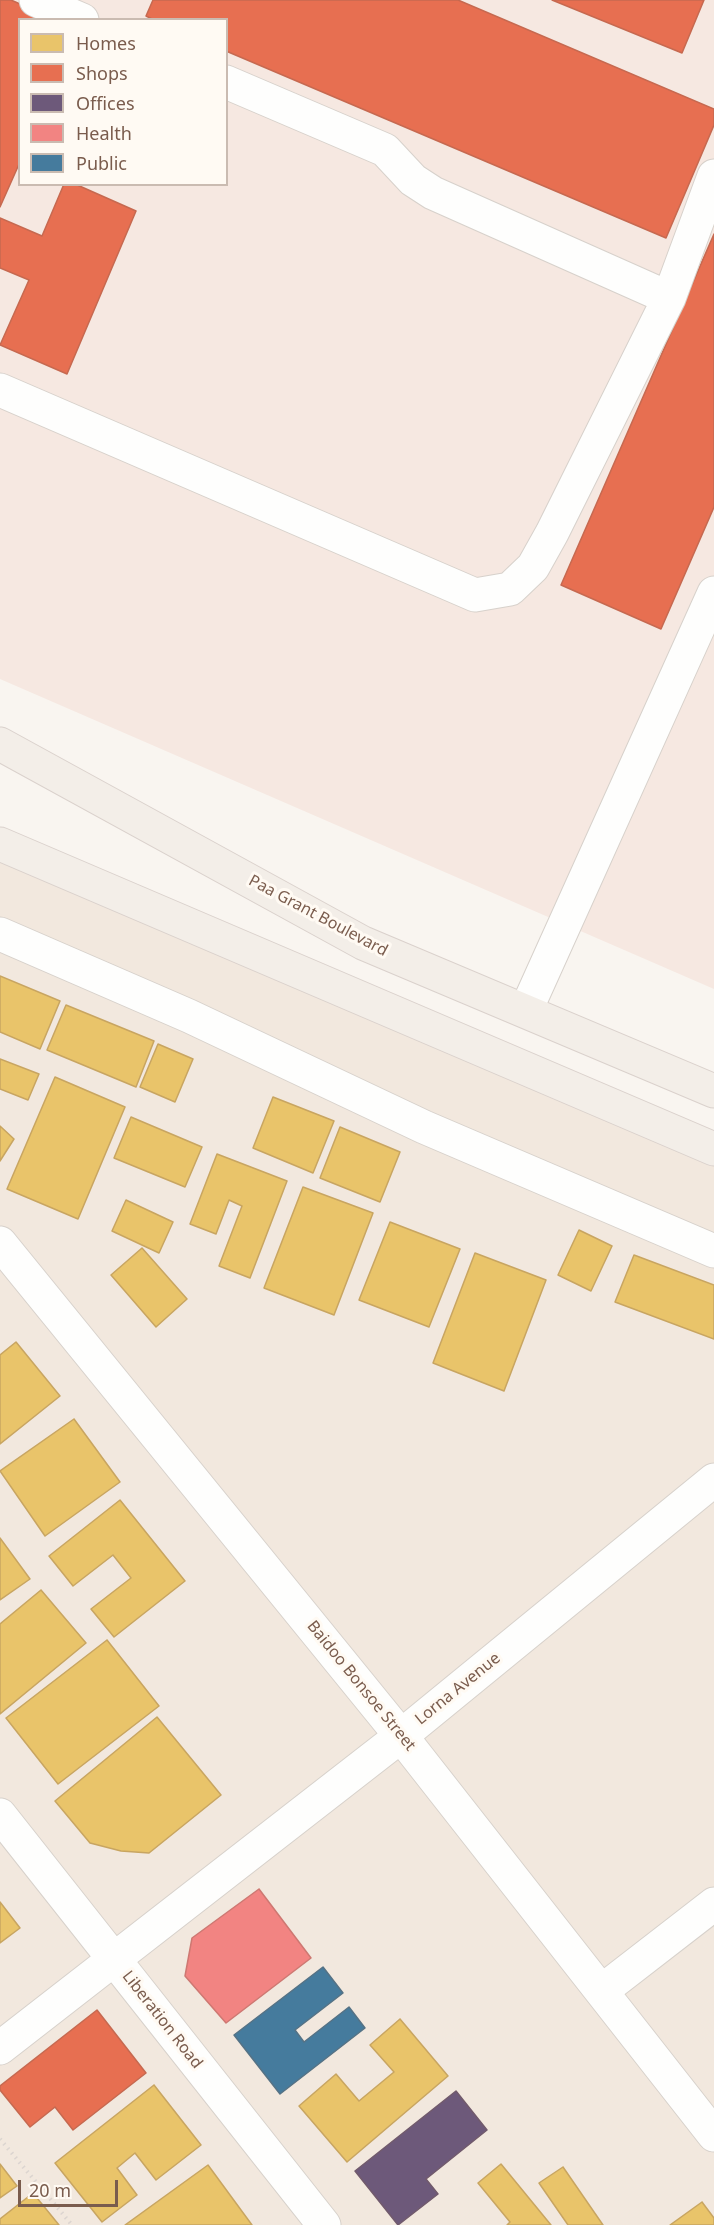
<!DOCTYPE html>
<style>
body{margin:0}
#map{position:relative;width:714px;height:2225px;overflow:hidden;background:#f9f5f0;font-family:"Noto Sans",sans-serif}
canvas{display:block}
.legend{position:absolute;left:18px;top:18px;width:210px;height:168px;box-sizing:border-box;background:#fffaf3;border:2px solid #cabbb1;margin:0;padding:8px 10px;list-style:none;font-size:18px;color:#7a5c4d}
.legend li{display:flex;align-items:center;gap:12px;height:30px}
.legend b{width:30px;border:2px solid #cabbb1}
.scale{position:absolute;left:18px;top:2180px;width:100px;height:27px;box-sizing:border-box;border:3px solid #7a5c4d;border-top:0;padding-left:8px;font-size:18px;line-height:21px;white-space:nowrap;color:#7a5c4d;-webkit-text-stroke:4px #fffaf3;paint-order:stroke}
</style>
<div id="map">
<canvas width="714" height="2225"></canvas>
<ul class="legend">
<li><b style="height:16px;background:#e9c46a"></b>Homes</li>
<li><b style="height:16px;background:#e76f51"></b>Shops</li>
<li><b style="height:16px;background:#6d597a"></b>Offices</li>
<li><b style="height:16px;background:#f28482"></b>Health</li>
<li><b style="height:16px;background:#457b9d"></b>Public</li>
</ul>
<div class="scale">20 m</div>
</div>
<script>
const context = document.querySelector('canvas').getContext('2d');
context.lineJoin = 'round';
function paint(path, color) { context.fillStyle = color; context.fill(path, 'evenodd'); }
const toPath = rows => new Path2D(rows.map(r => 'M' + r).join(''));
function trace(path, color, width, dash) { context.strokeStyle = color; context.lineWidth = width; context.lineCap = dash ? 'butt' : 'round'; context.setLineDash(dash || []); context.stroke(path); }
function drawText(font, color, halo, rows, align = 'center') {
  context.font = font + ' "Noto Sans",sans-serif'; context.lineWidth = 6; context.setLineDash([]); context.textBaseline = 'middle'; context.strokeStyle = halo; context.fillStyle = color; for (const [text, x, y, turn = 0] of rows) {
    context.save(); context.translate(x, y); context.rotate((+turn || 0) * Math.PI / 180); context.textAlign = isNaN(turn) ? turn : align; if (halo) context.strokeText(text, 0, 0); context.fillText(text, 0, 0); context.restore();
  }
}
const residential = toPath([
 [0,841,714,1144,714,2225,0,2225]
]);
const commercial = toPath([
 [0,0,714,0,714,989,0,679],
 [20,20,226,20,226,184,20,184]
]);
const homes = toPath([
 [0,976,60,1001,40,1049,0,1032,0,976],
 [66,1005,154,1041,136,1087,47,1050,66,1005],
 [158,1044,193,1059,175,1102,140,1087,158,1044],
 [0,1059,39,1074,28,1100,0,1089,0,1059],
 [55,1077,125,1107,78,1219,7,1189,55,1077],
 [273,1097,334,1121,313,1173,253,1148,273,1097],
 [131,1117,202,1147,185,1187,114,1158,131,1117],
 [0,1126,14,1139,0,1161,0,1126],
 [340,1127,400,1152,380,1202,320,1178,340,1127],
 [217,1154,287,1181,250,1278,219,1266,242,1206,229,1200,216,1234,190,1224,217,1154],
 [303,1187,373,1213,334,1315,264,1288,303,1187],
 [126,1200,173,1222,159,1253,112,1231,126,1200],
 [390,1222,460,1249,429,1327,359,1300,390,1222],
 [579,1230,612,1246,591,1291,558,1275,579,1230],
 [142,1248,187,1299,156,1327,111,1275,142,1248],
 [475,1253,546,1280,504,1391,433,1363,475,1253],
 [634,1255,714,1285,714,1339,615,1302,634,1255],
 [16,1342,60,1396,0,1444,0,1355,16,1342],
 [74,1419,120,1482,45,1536,0,1471,74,1419],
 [120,1500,185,1581,114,1637,91,1609,131,1578,113,1555,73,1586,49,1556,120,1500],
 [0,1538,30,1579,0,1600,0,1538],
 [41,1590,86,1643,0,1714,0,1624,41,1590],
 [107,1640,159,1706,58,1784,6,1718,107,1640],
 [157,1717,221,1795,149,1853,121,1851,90,1843,55,1801,157,1717],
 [0,1902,20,1928,0,1943,0,1902],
 [400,2019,448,2076,347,2162,299,2106,336,2074,359,2101,394,2072,370,2045,400,2019],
 [154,2085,201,2145,156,2180,135,2153,117,2168,137,2195,102,2222,55,2163,154,2085],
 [0,2164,17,2186,0,2198,0,2164],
 [501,2164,551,2225,507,2225,510,2222,478,2183,501,2164],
 [208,2165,252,2225,125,2225,208,2165],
 [563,2167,603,2225,568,2225,539,2183,563,2167],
 [33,2193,59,2225,0,2225,0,2219,33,2193],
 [702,2202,714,2218,714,2225,670,2225,702,2202]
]);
const shops = toPath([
 [0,0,11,0,57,20,20,20,20,162,0,207,0,0],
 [153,0,458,0,714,109,714,125,666,238,226,51,226,20,154,20,146,16,153,0],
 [552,0,704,0,682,53,552,0],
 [64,184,75,184,136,211,67,374,0,345,29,280,0,268,0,218,42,236,64,184],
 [714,234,714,507,661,629,561,585,714,234],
 [97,2010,146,2073,73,2130,55,2107,30,2127,0,2090,0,2086,97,2010]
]);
const offices = toPath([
 [456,2091,487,2130,426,2179,438,2194,398,2225,355,2171,456,2091]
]);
const health = toPath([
 [259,1889,311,1958,226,2023,185,1976,192,1938,259,1889]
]);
const public = toPath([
 [323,1967,343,1993,295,2030,304,2042,349,2007,365,2028,280,2094,234,2035,323,1967]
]);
const path = toPath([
 [0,2139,72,2225]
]);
const minor = toPath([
 [36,0,82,20],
 [226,82,385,150,413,180,433,193,669,298],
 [0,390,475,595,510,589,533,567,552,533,669,298,714,176],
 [0,934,189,1016,424,1127,714,1251],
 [526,1010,714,593],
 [0,1243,401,1736,714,2135],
 [0,1815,324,2225],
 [603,1990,714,1904],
 [0,2048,401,1736,714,1480]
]);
const major = toPath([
 [0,744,363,943,714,1091],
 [0,844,714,1149]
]);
const streetNames = [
 ["Paa Grant Boulevard",318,916,28],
 ["Baidoo Bonsoe Street",361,1686,51],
 ["Lorna Avenue",458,1689,-39],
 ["Liberation Road",162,2020,52]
];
paint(residential, '#f2e8de');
paint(commercial, '#f6e8e1');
paint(homes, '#e9c46a');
trace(homes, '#c8a561', 1.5);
paint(shops, '#e76f51');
trace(shops, '#c66950', 1.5);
paint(offices, '#6d597a');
trace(offices, '#715a6c', 1.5);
paint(health, '#f28482');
trace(health, '#ce7872', 1.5);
paint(public, '#457b9d');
trace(public, '#557285', 1.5);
trace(minor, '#d7d1cb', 35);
trace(major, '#dad1cc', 35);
trace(path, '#dcd5d0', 4, [1.5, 4.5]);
trace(minor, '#fefefd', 33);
trace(major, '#f3eee8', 33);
drawText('16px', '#7a5c4d', '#fffaf3', streetNames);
</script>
